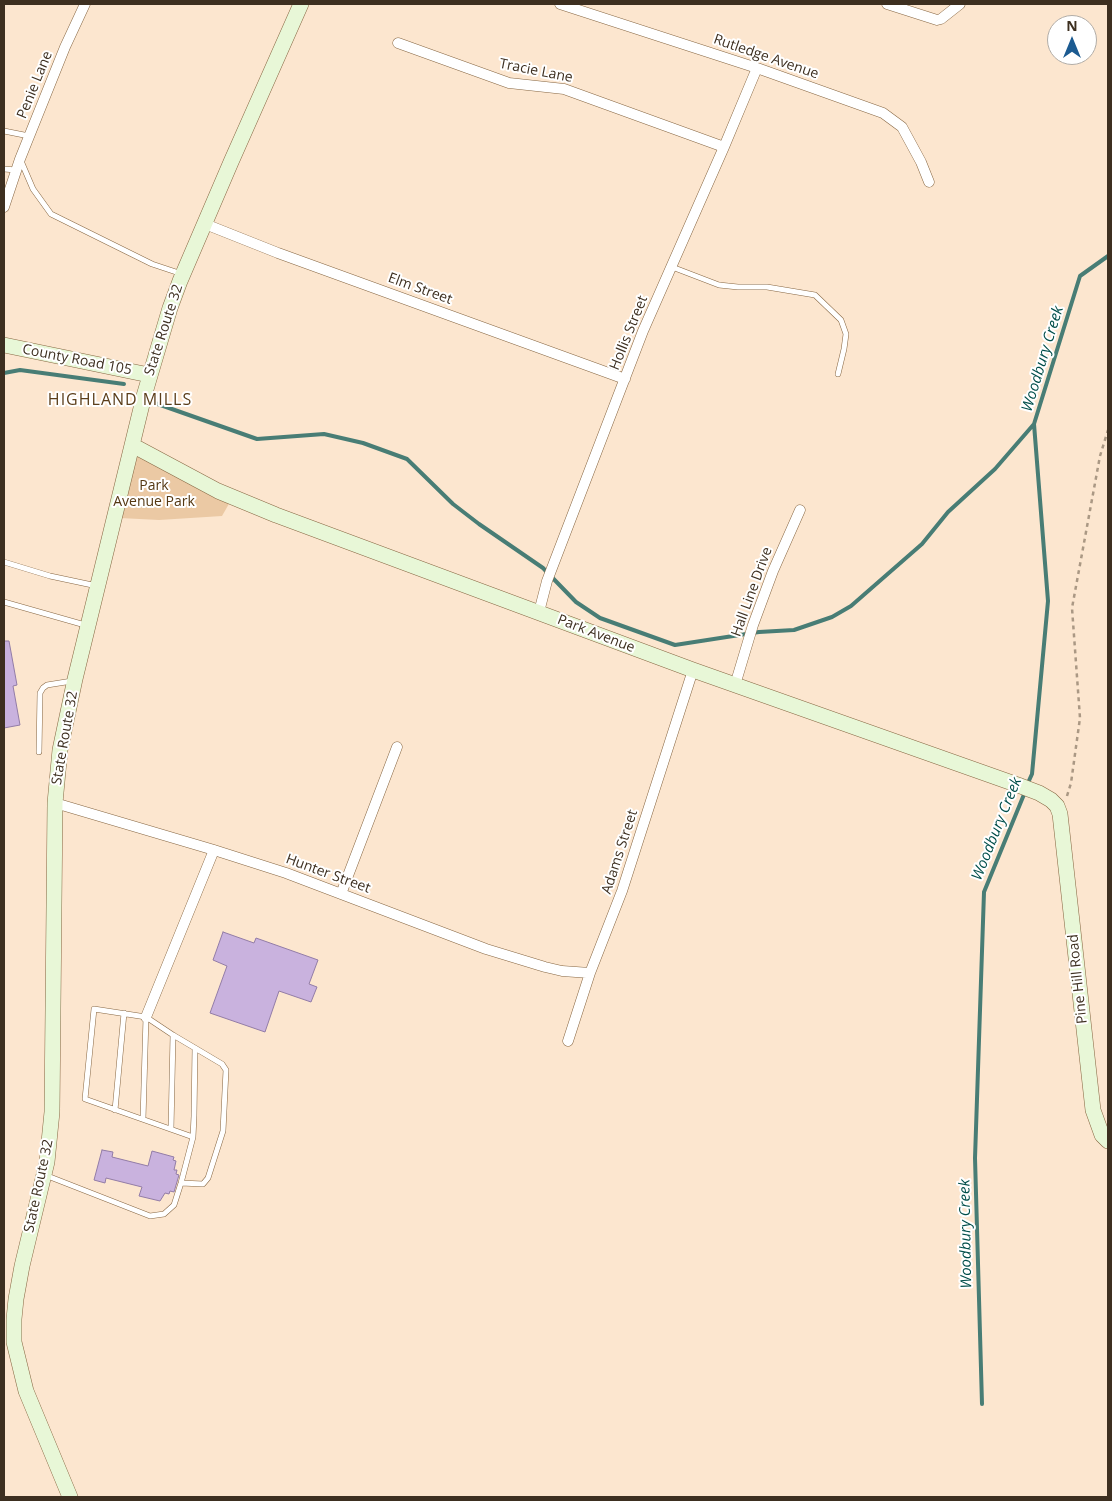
<!DOCTYPE html>
<style>
body{margin:0}
#map{position:relative;width:1112px;height:1501px;overflow:hidden;background:#fce6cf;font-family:"Open Sans",sans-serif}
canvas{display:block}
.frame{position:absolute;inset:0;border:5px solid #3d2f20;pointer-events:none}
.north{position:absolute;left:1047px;top:15px;width:50px;height:50px;box-sizing:border-box;background:#fff;border:1px solid #b1aca6;border-radius:50%;rotate:0deg;font-size:14px;font-weight:700;line-height:20px;text-align:center;color:#3d2f20}
.north::after{content:'';display:block;margin:auto;width:18px;height:22px;background:#1c5b91;clip-path:polygon(50% 0,100% 100%,50% 72%,0 100%)}
</style>
<div id="map">
<canvas width="1112" height="1501"></canvas>
<div class="frame"></div>
<div class="north">N</div>
</div>
<script>
const context = document.querySelector('canvas').getContext('2d');
context.lineJoin = 'round';
function paint(path, color) { context.fillStyle = color; context.fill(path, 'evenodd'); }
const toPath = rows => new Path2D(rows.map(r => 'M' + r).join(''));
function trace(path, color, width, dash) { context.strokeStyle = color; context.lineWidth = width; context.lineCap = dash ? 'butt' : 'round'; context.setLineDash(dash || []); context.stroke(path); }
function drawText(font, color, halo, rows, align = 'center') {
  context.font = font + ' "Open Sans",sans-serif'; context.lineWidth = 4; context.setLineDash([]); context.textBaseline = 'middle'; context.strokeStyle = halo; context.fillStyle = color; for (const [text, x, y, turn = 0] of rows) {
    context.save(); context.translate(x, y); context.rotate((+turn || 0) * Math.PI / 180); context.textAlign = isNaN(turn) ? turn : align; if (halo) context.strokeText(text, 0, 0); context.fillText(text, 0, 0); context.restore();
  }
}
const green = toPath([
 [134,453,230,502,222,516,159,520,120,518]
]);
const stream = toPath([
 [4,373,20,370,124,384],
 [152,402,257,439,324,434,363,443,407,459,453,504,479,524,543,568,576,602,600,618,675,645,759,632,794,630,832,617,851,606,922,544,948,512,995,469,1034,424],
 [1027,785,1032,774,1048,601,1034,424,1080,276,1108,256],
 [982,1404,975,1158,984,892,1025,792]
]);
const building = toPath([
 [4,641,9,641,17,685,13,686,20,725,4,728,4,641],
 [223,932,254,943,256,938,318,960,309,984,317,987,311,1002,279,991,265,1032,210,1013,227,966,213,960,223,932],
 [102,1150,113,1152,112,1157,148,1166,152,1151,174,1157,173,1160,176,1161,174,1170,177,1170,176,1174,179,1175,174,1192,170,1191,169,1194,165,1193,160,1201,139,1196,142,1187,106,1178,105,1183,94,1180,102,1150]
]);
const path = toPath([
 [1067,796,1071,783,1080,718,1072,608,1100,456,1108,430]
]);
const lane = toPath([
 [4,131,29,136],
 [21,161,33,189,51,214,152,264,182,274],
 [4,169,16,170],
 [672,267,719,285,738,287,767,287,815,295,841,320,846,334,844,349,838,374],
 [4,562,50,576,97,586],
 [4,602,85,625],
 [39,752,40,693,43,688,47,685,72,681],
 [115,1110,124,1013],
 [143,1119,146,1017],
 [171,1129,173,1035],
 [45,1175,150,1216,164,1214,174,1205,181,1183,193,1137,194,1116,195,1048,173,1035,146,1017,94,1009,85,1099,193,1137],
 [181,1183,203,1184,208,1178,223,1131,226,1070,222,1064,195,1048]
]);
const street = toPath([
 [560,4,757,68,883,113,902,127,921,162,929,182],
 [887,4,937,20,941,19,960,4],
 [398,43,509,83,564,89,724,147],
 [4,207,20,159,65,47,85,4],
 [205,224,278,253,625,379],
 [539,612,547,581,643,331,724,147,757,68],
 [735,685,753,625,773,571,800,510],
 [55,803,214,850,286,873,486,949,545,967,562,971,590,973],
 [341,894,397,747],
 [146,1017,214,850],
 [568,1041,590,973,622,891,693,670]
]);
const secondary = toPath([
 [4,345,149,375],
 [132,445,218,491,276,515,693,670,1018,785,1039,793,1051,800,1057,806,1060,814,1093,1110,1102,1135,1108,1141],
 [70,1497,26,1391,14,1342,14,1319,16,1299,22,1266,47,1162,52,1112,55,803,60,750,75,679,144,396,170,308,180,281,231,162,301,4]
]);
const streetNames = [
 ["Rutledge Avenue",766,57,19],
 ["Tracie Lane",536,71,11],
 ["Penie Lane",35,85,-68],
 ["Elm Street",420,289,20],
 ["State Route 32",164,330,-72],
 ["Hollis Street",629,333,-68],
 ["County Road 105",77,360,11],
 ["Hall Line Drive",752,592,-70],
 ["Park Avenue",596,634,21],
 ["State Route 32",65,738,-80],
 ["Adams Street",620,852,-72],
 ["Hunter Street",328,874,20],
 ["Pine Hill Road",1078,979,-96],
 ["State Route 32",39,1186,-78]
];
const parkNames = [
 ["Park",154,486],
 ["Avenue Park",154,502]
];
const waterNames = [
 ["Woodbury Creek",1043,359,-73],
 ["Woodbury Creek",997,829,-68],
 ["Woodbury Creek",966,1234,-91]
];
const quarterNames = [
 ["HIGHLAND MILLS",120,400]
];
paint(green, '#ebc9a4');
trace(stream, '#487d75', 4);
paint(building, '#c9b2de');
trace(building, '#927ca6', 1);
trace(lane, '#876743', 6);
trace(street, '#876743', 11);
trace(secondary, '#876743', 16);
trace(path, '#aa9884', 2.5, [4, 4]);
trace(lane, '#fff', 5);
trace(street, '#fff', 10);
trace(secondary, '#e8f7d7', 15);
drawText('14px', '#3d2f20', '#fff', streetNames);
drawText('14px', '#553812', '#fff', parkNames);
drawText('italic 15px', '#004e4a', '#fff', waterNames);
context.letterSpacing = '1px';
drawText('16px', '#5b3e1a', '#fff', quarterNames);
context.letterSpacing = '0px';
</script>
